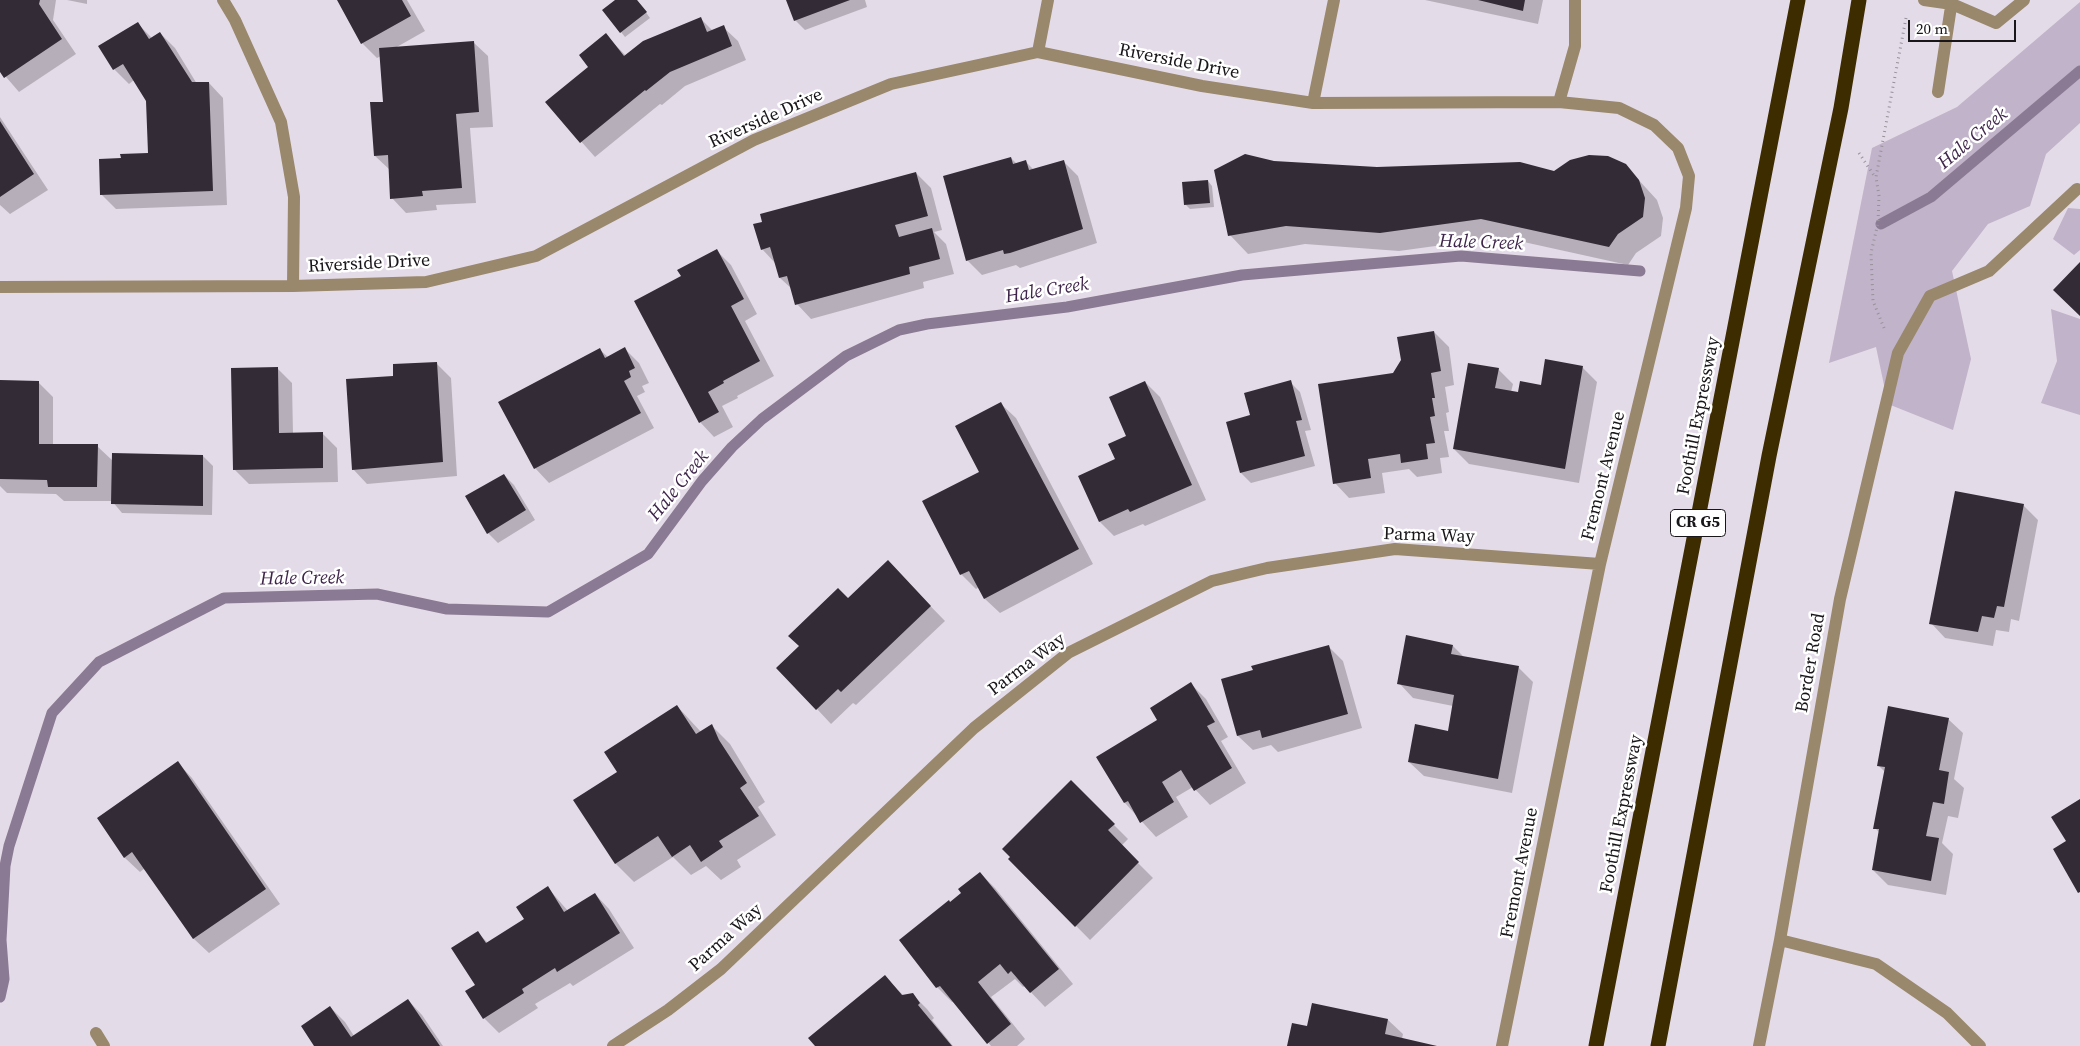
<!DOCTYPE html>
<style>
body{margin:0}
#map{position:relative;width:2080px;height:1046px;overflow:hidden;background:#e4dbe8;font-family:"Source Serif 4",serif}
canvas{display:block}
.scale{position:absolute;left:1908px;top:20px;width:108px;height:22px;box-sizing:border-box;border:2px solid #19161a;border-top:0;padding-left:6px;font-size:15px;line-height:18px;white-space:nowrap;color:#19161a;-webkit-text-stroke:4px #fff;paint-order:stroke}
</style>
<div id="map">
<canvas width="2080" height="1046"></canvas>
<div class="scale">20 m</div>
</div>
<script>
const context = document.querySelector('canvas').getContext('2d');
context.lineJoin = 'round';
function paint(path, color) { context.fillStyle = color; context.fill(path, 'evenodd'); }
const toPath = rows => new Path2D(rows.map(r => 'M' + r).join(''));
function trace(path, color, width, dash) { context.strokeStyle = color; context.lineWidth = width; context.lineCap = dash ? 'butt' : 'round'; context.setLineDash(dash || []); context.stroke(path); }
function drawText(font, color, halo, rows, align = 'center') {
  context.font = font + ' "Source Serif 4",serif'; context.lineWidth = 5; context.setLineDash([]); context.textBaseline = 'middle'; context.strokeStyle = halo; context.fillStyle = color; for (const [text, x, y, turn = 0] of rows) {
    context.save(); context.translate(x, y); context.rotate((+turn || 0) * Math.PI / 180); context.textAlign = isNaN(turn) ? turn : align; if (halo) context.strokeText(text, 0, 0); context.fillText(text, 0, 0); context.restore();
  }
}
const green = toPath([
 [2080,2,2080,123,2046,154,2030,206,1988,224,1952,271,1971,359,1953,430,1888,404,1876,347,1829,363,1872,148,1957,107],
 [2068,208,2080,209,2080,250,2074,255,2053,239],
 [2051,309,2080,319,2080,415,2041,403,2057,361]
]);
const shadow = toPath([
 [0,0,56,0,53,20,76,54,19,92,0,70],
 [67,0,87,0,87,4],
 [338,0,407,0,425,31,395,48,473,42,488,56,493,127,470,128,476,203,436,205,437,210,406,213,392,198,390,170,375,156,385,103,381,56,377,58,362,43],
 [617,0,637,0,650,18,625,37,621,32],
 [789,0,865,0,867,7,805,30,795,20],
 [1425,0,1543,0,1538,24],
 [701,19,713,31,723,27,738,41,746,60,685,86,662,105,660,104,595,157,546,102,589,67,606,35,626,56],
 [137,23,152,38,160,33,175,48,197,84,209,83,223,98,227,205,116,209,101,194,122,159,149,154,147,101,134,80,129,84,114,69],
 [0,117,48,190,10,214,0,205],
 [1011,158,1017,164,1026,162,1034,170,1064,162,1078,176,1097,243,1020,268,1016,265,982,275,967,260],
 [1273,162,1377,168,1554,173,1625,165,1657,200,1663,218,1661,236,1636,253,1628,265,1501,237,1399,251,1305,244,1248,254,1230,235],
 [916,173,931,188,942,230,934,232,946,244,954,274,923,282,924,288,811,319,797,304,793,290,780,278,776,264,762,249],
 [1208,181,1212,186,1214,207,1190,209,1185,204],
 [717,251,731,265,757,314,745,321,774,376,737,396,738,398,722,406,733,427,714,437,700,422,682,277],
 [1434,332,1449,347,1454,385,1445,387,1449,412,1446,413,1449,431,1444,431,1449,457,1440,458,1442,473,1417,477,1409,469,1382,473,1385,493,1349,498,1335,483,1394,374],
 [624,348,639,363,649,383,642,386,645,392,637,396,654,428,549,483,535,468,600,350,608,357],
 [436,363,451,378,457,476,367,484,353,469,395,377],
 [1582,367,1597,382,1579,483,1469,464,1454,449,1498,369,1513,384,1511,392,1519,394,1542,386],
 [277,368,292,383,293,434,322,433,337,448,338,482,249,484,234,469],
 [0,382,38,382,53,397,53,445,97,446,113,461,203,456,213,466,212,515,122,513,112,501,64,501,56,494,7,493,0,486],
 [1145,382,1160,397,1206,500,1145,526,1143,524,1114,536,1100,522,1080,476,1117,460,1128,436],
 [1290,382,1300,392,1311,430,1305,431,1315,466,1251,483,1241,473,1251,416],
 [1001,404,1016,418,1093,564,1000,613,985,599,979,587,976,589,961,574,981,472],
 [504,475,514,485,535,520,498,543,488,533],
 [2023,505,2038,520,2019,621,2011,619,2009,632,1996,630,1993,646,1945,638,1931,623],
 [902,577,945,621,856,705,853,703,831,724,817,709,848,600],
 [1328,646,1343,661,1362,728,1278,752,1271,745,1253,750,1238,736,1222,680],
 [1453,646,1464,657,1518,667,1533,682,1512,793,1424,776,1409,762,1449,732,1453,706,1413,698,1399,683],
 [1191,684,1206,699,1228,737,1221,741,1246,783,1210,805,1193,787,1176,797,1188,817,1156,837,1125,803,1098,757,1159,720],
 [677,706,701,732,711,725,730,744,765,802,758,807,776,835,737,860,741,867,721,880,706,866,691,875,673,857,634,882,615,863,618,772],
 [1948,719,1963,733,1954,779,1964,788,1958,818,1948,816,1942,843,1953,854,1946,895,1888,885,1873,870,1880,833,1875,828,1885,772,1879,766],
 [178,763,192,778,280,904,209,953,194,939,145,868,140,872,125,858,98,818],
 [1071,782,1128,839,1121,846,1153,878,1090,940,1010,859],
 [980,873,995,888,1073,984,1045,1007,1025,986,1023,987,1015,979,991,997,1025,1039,1017,1046,991,1046,954,1001,952,1002,937,987,950,904,963,894],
 [548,888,568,911,595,894,609,909,634,948,573,986,570,983,535,1004,538,1008,499,1033,484,1018,477,985,478,933,488,943,525,919],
 [885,977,904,996,912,994,927,1009,934,1018,932,1020,953,1046,816,1046],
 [408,1000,422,1015,443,1046,316,1046,330,1007,345,1022,354,1036],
 [1312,1004,1388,1020,1403,1034,1402,1039,1435,1046,1288,1046,1308,1027]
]);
const stream = toPath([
 [1881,224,1931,197,2080,71],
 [0,997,4,979,1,940,5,866,9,846,52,713,99,662,224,598,377,594,447,609,548,612,648,554,702,481,732,447,762,419,846,356,899,330,927,324,1067,307,1242,275,1461,256,1640,271]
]);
const building = toPath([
 [0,0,40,0,39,4,62,39,4,78,0,72],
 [337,0,402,0,411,16,361,44],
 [615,0,637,0,647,12,620,33,602,10],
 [786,0,850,0,794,21],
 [1478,0,1525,0,1523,11],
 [701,17,707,32,724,25,732,46,670,72,646,91,645,90,580,143,545,102,588,67,579,55,606,33,624,56,643,41],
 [138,22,149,39,160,32,192,82,209,82,213,191,100,195,99,159,121,158,120,154,148,153,146,101,123,64,113,70,98,46],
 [474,41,479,112,456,114,462,188,422,191,423,196,390,199,388,155,374,156,370,102,383,102,379,48],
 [0,121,34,174,0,197],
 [1245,154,1274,161,1377,167,1520,162,1554,171,1570,160,1589,155,1608,156,1626,164,1639,180,1645,198,1643,217,1618,234,1609,247,1481,219,1380,233,1286,226,1228,236,1214,170],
 [1011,157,1013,164,1026,160,1029,170,1064,160,1083,229,1010,253,1004,254,1003,250,966,261,943,176],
 [916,172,928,216,895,225,899,237,932,228,940,259,909,267,910,274,795,305,787,276,779,278,770,247,761,250,753,224,762,222,760,214],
 [1208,180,1210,203,1184,205,1182,182],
 [717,249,744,299,731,306,760,361,723,381,724,383,708,392,719,412,699,423,634,301,681,276,677,270],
 [2080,262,2080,316,2053,290],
 [1434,331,1441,371,1431,373,1435,398,1432,398,1435,416,1430,417,1435,443,1426,444,1428,459,1401,463,1400,454,1368,459,1371,478,1333,484,1318,384,1393,373,1401,360,1397,337],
 [625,347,635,368,629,371,631,377,624,381,641,413,534,469,498,402,600,348,605,358],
 [1545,359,1583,366,1565,469,1453,449,1468,363,1499,368,1495,388,1518,392,1520,381,1541,385],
 [437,362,443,462,352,470,346,379,393,376,393,364],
 [278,367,279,433,323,432,323,468,233,470,231,368],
 [0,380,39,381,39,444,98,444,97,487,48,487,47,480,0,479],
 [1291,380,1302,420,1296,421,1305,456,1240,473,1226,422,1250,415,1244,393],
 [1145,381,1192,485,1130,512,1128,509,1099,522,1078,476,1115,459,1108,444,1126,436,1109,397],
 [1001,402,1079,549,984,599,969,571,960,575,922,501,979,472,955,426],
 [112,453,203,455,203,506,111,504],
 [504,474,526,510,487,534,465,496],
 [1955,491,2024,504,2004,607,1997,606,1994,618,1982,616,1978,632,1929,624],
 [888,560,931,606,841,692,838,689,816,710,776,668,799,646,788,636,838,588,848,598],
 [1406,635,1453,645,1451,654,1519,666,1498,779,1408,762,1415,724,1448,731,1454,695,1397,684],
 [1329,645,1348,714,1262,738,1260,730,1237,736,1221,679,1253,670,1251,666],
 [1191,682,1215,722,1207,726,1232,768,1194,791,1181,770,1162,782,1174,802,1140,823,1128,801,1124,803,1096,757,1157,720,1150,708],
 [677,705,696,734,712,724,719,740,747,783,740,788,759,816,719,841,723,847,701,862,690,845,672,857,658,836,615,864,573,800,617,772,604,752],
 [1888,706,1949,718,1939,770,1949,772,1944,804,1933,802,1926,836,1939,838,1931,881,1872,870,1879,829,1873,829,1885,767,1877,766],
 [178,761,266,889,193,939,132,852,124,858,97,818],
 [1071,780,1115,824,1108,830,1139,862,1075,927,1008,859,1010,857,1002,849],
 [2080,799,2080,892,2078,893,2053,849,2066,841,2051,817],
 [980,872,1059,969,1030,993,1011,971,1008,974,1000,964,978,982,1011,1024,987,1044,940,986,936,988,899,940,949,900,950,902,961,893,958,889],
 [548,886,564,912,595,893,620,933,557,972,555,968,522,989,524,993,483,1019,465,991,475,985,451,948,478,931,486,943,524,919,516,907],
 [885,975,902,995,913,993,920,1003,918,1005,952,1046,815,1046,808,1038],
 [408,999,440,1046,314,1046,301,1026,330,1006,351,1037],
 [1312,1003,1388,1019,1385,1034,1437,1046,1287,1046,1292,1023,1307,1026]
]);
const path = toPath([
 [1859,153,1875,177],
 [1884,328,1873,301,1871,253,1878,223,1879,196,1876,177,1906,18]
]);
const minor = toPath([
 [223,0,235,20,281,122,294,197,293,286],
 [1924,0,1952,4,1996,23,2024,0],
 [1038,52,1048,0],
 [1938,92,1952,0],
 [1559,102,1575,46,1575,0],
 [1313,103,1334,0],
 [0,287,293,286,426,282,536,256,754,140,891,84,1038,52,1202,86,1313,103,1559,102,1619,108,1654,125,1678,148,1689,176,1686,208,1600,564,1502,1046],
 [1780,940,1876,964,1947,1013,1980,1046],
 [96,1033,104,1046],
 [613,1046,668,1010,721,969,974,728,1068,653,1212,581,1267,568,1395,549,1600,564],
 [1759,1046,1780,940,1840,599,1898,353,1930,296,1989,271,2077,189]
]);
const highway = toPath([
 [1596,1046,1798,0],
 [1658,1046,1769,456,1841,108,1859,0]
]);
const shields = [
 [1698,523,55]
];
const shieldNames = [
 ["CR G5",1698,523]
];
const streetNames = [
 ["Riverside Drive",1179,62,11],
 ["Riverside Drive",766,119,-24],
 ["Riverside Drive",369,264,-3],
 ["Foothill Expressway",1699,416,-79],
 ["Fremont Avenue",1604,476,-76],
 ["Parma Way",1429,536,2],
 ["Border Road",1811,663,-80],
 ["Parma Way",1027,665,-37],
 ["Foothill Expressway",1622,814,-79],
 ["Fremont Avenue",1520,873,-79],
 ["Parma Way",726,938,-42]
];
const waterNames = [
 ["Hale Creek",1973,139,-40],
 ["Hale Creek",1481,243,2],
 ["Hale Creek",1047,291,-9],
 ["Hale Creek",679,486,-51],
 ["Hale Creek",302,579,-1]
];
paint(green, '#c1b3c9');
paint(shadow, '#0003');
trace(stream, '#8b7a93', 11);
paint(building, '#332c36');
trace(path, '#97919a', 3, [1, 4]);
trace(minor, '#99886b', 12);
trace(highway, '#3e2c01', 15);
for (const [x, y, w] of shields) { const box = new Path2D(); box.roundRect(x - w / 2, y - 13.5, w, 27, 4); context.fillStyle = '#fff'; context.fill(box); trace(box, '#19161a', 1); }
drawText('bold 16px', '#19161a', null, shieldNames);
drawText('18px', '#19161a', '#fff', streetNames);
drawText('italic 19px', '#3e244a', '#fff', waterNames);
</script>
